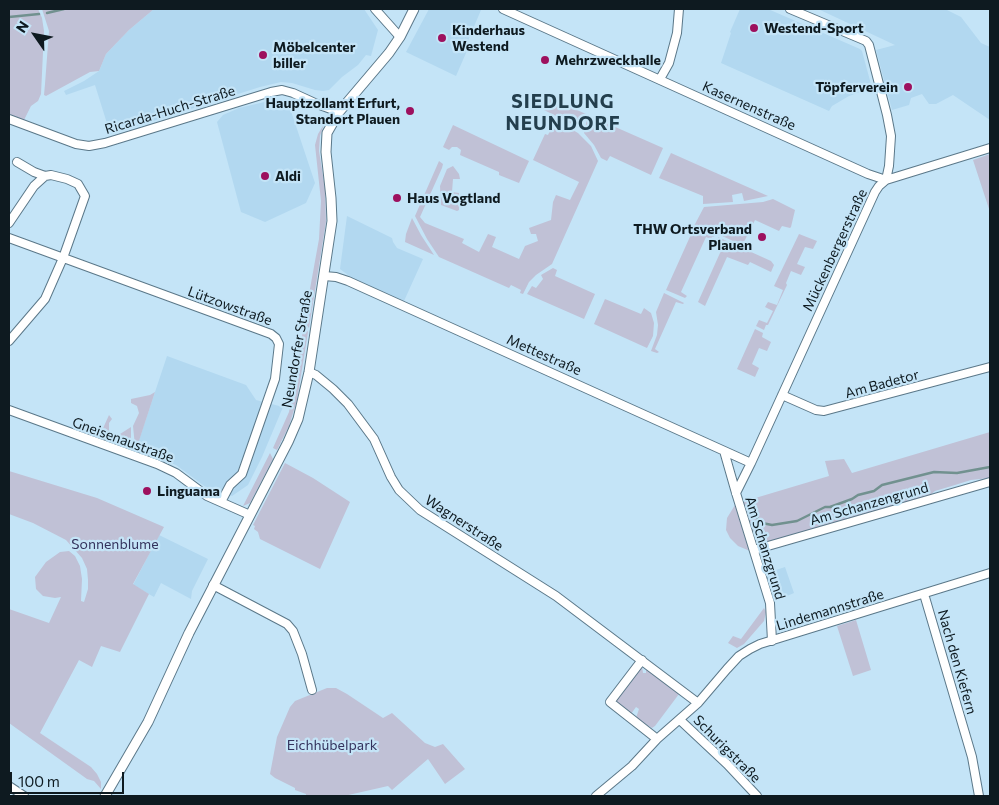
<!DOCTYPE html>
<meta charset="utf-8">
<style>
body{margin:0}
#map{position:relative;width:999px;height:805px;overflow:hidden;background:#c4e4f7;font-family:Commissioner,sans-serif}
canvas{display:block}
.frame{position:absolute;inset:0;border:10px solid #0e1a20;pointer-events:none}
.north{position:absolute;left:10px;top:10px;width:50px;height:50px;-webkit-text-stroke:4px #c4e4f7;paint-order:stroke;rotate:303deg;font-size:14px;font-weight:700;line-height:20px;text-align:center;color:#0e1a20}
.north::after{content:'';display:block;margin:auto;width:18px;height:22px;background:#0e1a20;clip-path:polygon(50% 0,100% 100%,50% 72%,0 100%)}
.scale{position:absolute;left:10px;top:772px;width:114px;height:22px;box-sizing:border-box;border:2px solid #0e1a20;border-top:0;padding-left:6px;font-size:15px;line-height:18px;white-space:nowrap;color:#0e1a20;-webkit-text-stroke:4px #c4e4f7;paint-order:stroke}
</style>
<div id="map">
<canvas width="999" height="805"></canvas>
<div class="frame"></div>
<div class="north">N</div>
<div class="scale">100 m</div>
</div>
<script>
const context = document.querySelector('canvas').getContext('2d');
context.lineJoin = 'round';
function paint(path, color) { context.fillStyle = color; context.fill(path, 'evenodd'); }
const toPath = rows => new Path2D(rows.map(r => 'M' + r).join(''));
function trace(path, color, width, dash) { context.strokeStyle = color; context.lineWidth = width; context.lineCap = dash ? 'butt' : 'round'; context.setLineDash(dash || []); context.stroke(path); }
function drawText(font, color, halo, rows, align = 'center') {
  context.font = font + ' Commissioner,sans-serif'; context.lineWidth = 4.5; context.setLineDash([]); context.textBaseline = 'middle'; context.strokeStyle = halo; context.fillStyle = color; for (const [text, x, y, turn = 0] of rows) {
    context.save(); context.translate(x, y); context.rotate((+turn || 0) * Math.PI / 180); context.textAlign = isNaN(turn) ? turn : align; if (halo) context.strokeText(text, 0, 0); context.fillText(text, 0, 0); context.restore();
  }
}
const built = toPath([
 [154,9,364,9,378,30,371,56,366,55,358,65,342,77,329,90,323,91,315,90,292,83,281,82,260,87,112,134,110,133,95,85,66,95,64,91,84,81,99,71,106,54,129,30],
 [429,9,481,10,467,43,469,46,456,76,406,52],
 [740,9,768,9,860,49,862,51,872,88,849,96,832,106,829,111,721,63,731,33,730,32],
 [818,9,945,9,961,17,981,43,990,47,990,120,953,95,936,104,929,104,922,94,911,98,909,105,892,110,876,50,895,45],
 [277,99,288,105,291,111,315,183,306,203,265,222,241,212,217,122,223,115,239,108],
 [347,216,392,238,393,242,397,248,423,259,404,301,352,278,340,269],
 [167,356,246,385,256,400,283,407,262,457,248,485,232,496,207,488,176,465,136,449],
 [159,535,208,559,192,591,191,599,161,583,154,597,133,585],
 [785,567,794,593,773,602,764,574]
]);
const green = toPath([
 [9,9,38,9,42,18,44,31,41,94,38,101,31,106,24,120,9,114],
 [42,9,154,9,129,30,106,54,99,71,90,72,46,96,44,95,45,84,49,31],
 [543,95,586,114,583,121,574,125,538,107],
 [588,115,663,148,651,175,610,156,607,161,601,158,594,145,584,133],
 [555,120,578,133,591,146,598,161,552,264,536,275,529,282,523,294,520,293,521,290,511,285,509,288,439,257,427,239,415,216,439,161,443,164,442,168,420,217,425,223,464,239,462,243,479,252,488,234,496,237,492,247,519,259,525,246,538,241,536,234,531,234,529,228,551,220,553,202,556,195,570,200,579,182,533,160,545,134,548,135],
 [324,124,320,136,319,151,325,188,326,222,309,328,304,322,319,239,321,201,315,145,318,134],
 [453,125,529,161,519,183,499,175,499,172,460,155,461,150,457,147,452,147,449,150,443,147],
 [671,153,734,181,768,196,744,201,742,193,732,195,733,202,703,204,703,196,659,178],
 [990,154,990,212,973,160],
 [453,166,459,174,460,179,453,179,452,192,459,193,459,210,457,211,441,205,440,186,447,169],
 [773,199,795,210,791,227,790,228,782,226,779,231,755,220,744,242,748,244,747,246,743,244,742,245,709,230,694,226,704,207,763,202],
 [412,218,421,235,434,255,405,242,406,234],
 [693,230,706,232,715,236,712,237,711,239,706,237,681,292,687,296,685,298,666,290],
 [799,234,817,241,813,249,805,247,797,264,805,267,801,275,791,271,786,283,787,285,768,325,766,325,764,330,756,326,759,320,767,323,773,311,765,307,768,302,777,305,783,290,774,286],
 [718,237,771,261,774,265,771,272,750,262,748,265,727,257,705,306,698,302,724,244,718,242],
 [553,268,557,270,555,276,595,294,584,319,527,294,532,286,536,288,543,279,541,275],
 [664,293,684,303,683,304,676,302,655,349,659,352,657,353,651,351,657,335,658,325,656,312],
 [605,299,641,314,644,308,651,313,654,323,653,336,647,348,594,324],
 [304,325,308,332,297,400,289,426,277,450,273,448,289,412],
 [755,329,763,333,762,337,771,342,767,351,759,348,752,364,759,368,755,377,737,369],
 [155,392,137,447,135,446,133,426,139,413,137,406,131,403,131,399,150,395],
 [109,415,112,419,109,423,109,431,112,434,120,434,131,427,131,446,100,435],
 [990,432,990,478,971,480,955,485,935,491,928,497,757,545,742,502,829,476,825,461,844,459,852,473],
 [270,453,273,459,250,503,243,506],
 [285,463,313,478,350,502,320,569,260,539,258,532,254,529,255,526,253,525],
 [9,471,97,498,164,527,133,584,149,594,120,652,101,646,92,667,79,660,40,733,91,767,97,774,101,782,101,789,94,781,87,779,9,723,9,609,49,623,61,597,55,598,43,596,36,589,35,577,46,562,60,552,69,551,75,556,80,566,82,579,81,601,84,602,88,589,88,580,87,569,82,558,66,540,33,523,9,514],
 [735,505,746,541,750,551,738,546,730,538,726,530,727,518],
 [764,608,766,612,764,621,744,644,737,648,728,643,733,636,741,639],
 [856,620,871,670,853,676,837,626],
 [642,666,643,673,646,673,646,667,679,694,655,726,652,728,636,718,639,709,636,707,631,714,616,704,615,701],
 [327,688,336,688,347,694,383,718,392,713,425,743,435,747,443,744,465,769,445,784,428,759,392,790,388,786,344,796,306,796,306,794,295,790,295,788,275,778,270,774,277,737,290,707,295,701]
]);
const stream = toPath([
 [47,13,64,9],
 [9,17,39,14],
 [757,518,762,523,772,525,797,521,825,507,830,507,852,499,858,495,874,491,882,485,934,472,957,473,990,467]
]);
const minor = toPath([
 [375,9,400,37],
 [503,9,868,174,886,180,990,148],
 [660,79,669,63,677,33,679,9],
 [9,119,76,144,89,146,105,143,271,92,282,90,293,93,317,104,339,112],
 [17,162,34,172,45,176],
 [9,223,34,186,45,176,51,175,67,179,78,184,85,196,63,258,45,299,9,341],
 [9,238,271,334,276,338,279,344,275,379,242,474,230,485,221,502],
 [324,276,336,277,348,281,751,463],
 [309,372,316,375,333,389,348,404,374,439,391,477,399,490,420,510,556,596,698,703],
 [782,395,816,410,824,411,990,367],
 [9,410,157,464,176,473,207,496,250,515],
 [724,451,736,493,770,603,772,641],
 [736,493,751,463,875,192,879,186,886,180,889,166,891,136,887,115,869,45,866,41,790,9],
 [754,550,990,482],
 [213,585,287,624,293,631,302,654,312,690],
 [924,594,972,757,979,796],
 [642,660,610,702,657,739],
 [680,720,727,764,757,796],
 [9,786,24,796],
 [596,796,632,766,657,739,698,703,727,669,739,656,750,649,760,644,990,573]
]);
const tertiary = toPath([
 [105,796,148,722,189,633,288,442,298,419,309,372,332,221,331,198,326,152,327,133,339,112,389,53,400,37,414,9]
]);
const markers = [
 [754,28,5,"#9d105e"],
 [442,38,5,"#9d105e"],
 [263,55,5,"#9d105e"],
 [545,60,5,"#9d105e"],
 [908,87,5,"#9d105e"],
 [410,111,5,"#9d105e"],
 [265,176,5,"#9d105e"],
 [397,198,5,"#9d105e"],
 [762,237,5,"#9d105e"],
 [147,491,5,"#9d105e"]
];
const poiNames = [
 ["Westend-Sport",764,28],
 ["Kinderhaus",452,30],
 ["Westend",452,46],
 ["Möbelcenter",273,47],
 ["biller",273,63],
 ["Mehrzweckhalle",555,60],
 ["Töpferverein",898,87,"right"],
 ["Hauptzollamt Erfurt,",400,103,"right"],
 ["Standort Plauen",400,119,"right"],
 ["Aldi",275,176],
 ["Haus Vogtland",407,198],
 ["THW Ortsverband",752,229,"right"],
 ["Plauen",752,245,"right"],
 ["Linguama",157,491]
];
const streetNames = [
 ["Kasernenstraße",749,106,24],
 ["Ricarda-Huch-Straße",170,110,-17],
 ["Mückenbergerstraße",835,250,-65],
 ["Lützowstraße",230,306,20],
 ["Neundorfer Straße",297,349,-80],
 ["Mettestraße",544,355,24],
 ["Am Badetor",882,384,-15],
 ["Gneisenaustraße",123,440,20],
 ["Am Schanzengrund",869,504,-16],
 ["Wagnerstraße",464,523,33],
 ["Am Schanzgrund",765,548,73],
 ["Lindemannstraße",830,610,-17],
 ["Nach den Kiefern",957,662,74],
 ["Schurigstraße",727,749,45]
];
const parkNames = [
 ["Sonnenblume",115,544],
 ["Eichhübelpark",332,745]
];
const districtNames = [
 ["SIEDLUNG",563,102],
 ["NEUNDORF",563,124]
];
paint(built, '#b2d8f0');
paint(green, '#c0c1d6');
trace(stream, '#71918f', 2.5);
trace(minor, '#5b7889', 10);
trace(tertiary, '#5b7889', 11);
trace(minor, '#fff', 8);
trace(tertiary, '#fff', 9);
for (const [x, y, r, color] of markers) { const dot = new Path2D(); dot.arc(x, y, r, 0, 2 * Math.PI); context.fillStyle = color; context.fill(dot); trace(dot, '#c4e4f7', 2); }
drawText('bold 14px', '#0e1a20', '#c4e4f7', poiNames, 'left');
drawText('14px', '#0e1a20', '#c4e4f7', streetNames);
drawText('14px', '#34335d', '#c4e4f7', parkNames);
context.letterSpacing = '1px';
drawText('bold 19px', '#233e4d', '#c4e4f7', districtNames);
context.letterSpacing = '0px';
</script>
